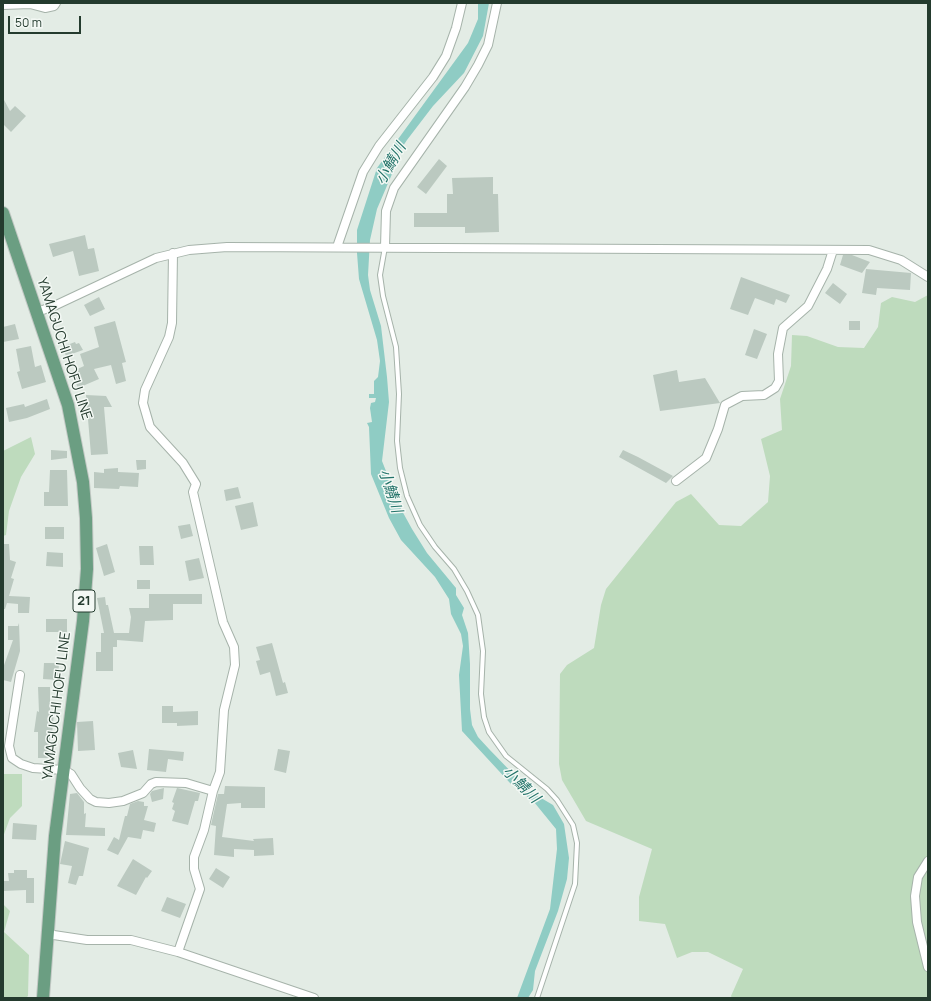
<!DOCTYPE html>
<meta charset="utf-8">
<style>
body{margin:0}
#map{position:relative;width:931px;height:1001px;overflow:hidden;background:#e3ece5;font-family:Manrope,sans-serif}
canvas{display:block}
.frame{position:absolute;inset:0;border:4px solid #243b2e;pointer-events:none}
.scale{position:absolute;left:8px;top:16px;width:73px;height:18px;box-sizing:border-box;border:2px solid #243b2e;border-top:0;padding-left:5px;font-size:12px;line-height:14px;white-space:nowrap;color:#243b2e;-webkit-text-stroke:3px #f3f8f4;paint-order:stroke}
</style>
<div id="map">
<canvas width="931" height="1001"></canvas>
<div class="frame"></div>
<div class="scale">50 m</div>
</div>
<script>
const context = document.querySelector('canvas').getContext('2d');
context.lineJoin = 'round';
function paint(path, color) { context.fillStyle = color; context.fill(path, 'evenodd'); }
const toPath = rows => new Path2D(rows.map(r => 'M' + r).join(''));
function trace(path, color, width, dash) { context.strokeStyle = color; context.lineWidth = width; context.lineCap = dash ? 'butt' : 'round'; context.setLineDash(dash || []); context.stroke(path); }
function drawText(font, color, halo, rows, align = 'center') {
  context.font = font + ' Manrope,"Noto Sans JP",sans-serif'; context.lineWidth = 3; context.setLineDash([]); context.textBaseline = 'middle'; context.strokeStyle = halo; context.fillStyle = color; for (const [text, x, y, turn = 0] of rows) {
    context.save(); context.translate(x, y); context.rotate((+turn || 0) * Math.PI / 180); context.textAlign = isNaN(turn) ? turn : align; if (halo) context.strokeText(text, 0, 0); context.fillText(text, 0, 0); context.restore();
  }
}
const green = toPath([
 [928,295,928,998,732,998,731,996,743,969,708,952,692,952,677,958,665,924,639,921,639,897,652,849,586,821,562,780,559,764,560,674,567,665,594,648,601,605,606,589,676,502,691,494,719,525,741,526,768,502,770,476,761,439,782,430,780,399,791,366,792,335,807,336,838,347,864,348,878,327,881,303,892,297,915,302],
 [31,437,35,454,21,477,9,511,6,535,3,536,3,451],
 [3,774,22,774,22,806,10,818,3,837],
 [3,904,10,911,4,932,29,955,28,996,26,998,3,998]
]);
const water = toPath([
 [478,3,489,3,483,36,464,73,433,106,407,140,397,155,395,167,377,209,370,240,368,275,370,290,381,326,387,377,389,402,382,461,401,509,412,529,427,553,456,588,456,595,464,608,462,615,468,633,470,664,470,709,472,725,478,737,489,749,519,780,536,795,553,805,564,824,569,858,567,879,558,911,535,971,533,990,528,998,517,998,550,909,557,849,556,829,534,802,510,783,462,731,459,675,463,646,461,634,451,614,449,599,435,577,401,540,389,518,371,474,369,427,367,423,372,422,370,408,371,403,375,402,376,398,369,398,369,394,374,394,374,381,378,377,380,361,377,340,359,279,357,253,357,230,377,168,468,43,478,19]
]);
const building = toPath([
 [3,98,10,111,15,106,26,116,11,132,3,124],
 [439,159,447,166,426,194,417,187],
 [493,177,493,194,498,194,499,232,465,233,465,227,414,227,414,213,447,213,447,194,453,194,452,178],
 [85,235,88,249,94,248,99,271,79,276,73,251,53,257,49,244],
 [843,255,852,255,870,262,862,273,840,265],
 [866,269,911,273,910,290,877,288,876,295,862,293],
 [741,277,790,295,786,303,776,299,774,305,755,298,748,315,730,309],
 [833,283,847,294,840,304,825,293],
 [99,297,105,309,90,316,84,305],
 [115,321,126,362,122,363,126,381,116,384,111,365,94,369,99,379,78,388,71,372,84,366,80,354,99,347,94,327],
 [849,321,860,321,860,330,849,330],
 [15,324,19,339,3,342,3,327],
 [754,329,767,334,757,359,745,355],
 [75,342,76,344,79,343,83,350,66,356,62,347],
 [31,346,35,367,41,365,46,382,22,389,17,372,20,371,16,349],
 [677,370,679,382,705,378,720,403,660,411,653,375],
 [86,395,106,396,112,407,104,407,108,454,91,455],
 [47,399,50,409,27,418,9,422,6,408,24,404,25,407],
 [51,450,67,451,67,458,51,460],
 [623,450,638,457,673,476,666,483,619,457],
 [136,460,146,460,146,469,137,470],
 [118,468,118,472,139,473,138,487,120,486,119,489,94,488,94,472,104,473,104,469],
 [50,470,67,470,68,506,44,506,44,492,49,492],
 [238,487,241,498,226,501,224,490],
 [253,502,258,526,241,530,235,506],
 [190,524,193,536,181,539,178,526],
 [45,527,64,527,64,539,45,539],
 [3,544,9,544,10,560,16,562,11,578,14,579,9,596,30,597,29,613,18,613,18,604,7,603,5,609,3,609],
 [107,544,115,572,104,576,96,548],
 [139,546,153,546,154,565,140,565],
 [47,552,63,553,63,567,46,566],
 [199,558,204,578,189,581,185,561],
 [137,580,150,580,150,589,137,589],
 [149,594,202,594,202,604,173,604,173,620,145,621,143,642,117,640,117,647,113,647,113,671,96,671,96,652,101,652,101,633,104,633,97,598,105,597,106,605,108,605,114,633,129,633,131,617,129,608,149,608],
 [46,619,67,619,67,632,46,632],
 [19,623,20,651,11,682,3,680,3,668,13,640,8,640,8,626,18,626],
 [272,643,283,683,285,682,288,693,276,696,270,672,260,675,256,661,260,660,256,647],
 [44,663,59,663,58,680,43,679],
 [38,687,50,687,50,713,54,713,52,734,50,733,50,758,38,758,38,732,34,732,37,711,39,712],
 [162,706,173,706,173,712,198,711,198,725,177,726,177,723,162,723],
 [93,721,95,750,78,751,77,722],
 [149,749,184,752,183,761,168,759,166,772,147,770],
 [278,749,290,751,286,773,274,770],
 [133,750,137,769,121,767,118,753],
 [225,786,265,787,265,808,241,808,241,803,227,804,222,837,254,841,253,839,273,838,274,855,254,856,254,850,234,849,234,857,214,855,216,826,211,825,218,794,224,794],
 [164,788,163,799,152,802,150,794,152,791],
 [177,788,200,793,198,801,195,801,188,825,172,821,175,811,172,809,174,803,172,802],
 [77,793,84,802,84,814,86,813,85,827,105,828,105,836,66,835,70,794],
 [138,801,144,802,144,806,148,806,144,820,156,823,154,832,143,830,141,839,128,837,118,855,107,850,114,837,119,840,125,816,127,816,130,804],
 [13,823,37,825,36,840,12,839],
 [65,841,89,848,83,876,79,876,76,885,68,883,72,866,60,864],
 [133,859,152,871,147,878,146,877,136,895,117,886],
 [216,868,230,877,223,888,209,879],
 [14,870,27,870,27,878,34,878,34,903,26,903,26,890,3,891,3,881,9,881,8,873,14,873],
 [167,897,186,904,180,918,161,911]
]);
const lane = toPath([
 [385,247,380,275,383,296,396,347,399,394,397,441,400,468,407,496,420,525,435,547,454,569,467,591,478,615,483,651,481,694,484,717,489,732,506,756,547,789,557,800,573,825,577,843,575,884,537,998]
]);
const street = toPath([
 [3,5,30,4,45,8,54,6,56,3],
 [337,247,363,172,379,146,433,77,446,56,456,28,462,3],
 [385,247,386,211,394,188,465,87,478,65,488,45,497,3],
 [173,253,172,323,169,337,145,390,143,403,150,427,183,463,196,484,193,492,223,622,234,647,235,665,224,710,220,772,213,791,204,830,194,857,194,869,200,889,178,952],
 [37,312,54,306,156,258,189,250,227,247,869,250,901,260,928,277],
 [676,481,706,458,718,429,725,405,742,396,764,395,775,388,779,381,778,354,783,328,808,306,827,269,833,250],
 [20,675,9,746,12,758,21,764,33,768,64,770,71,774,80,788,90,799,96,802,109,803,123,801,143,793,151,784,156,782,186,783,213,791],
 [928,861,918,877,915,896,917,922,928,967],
 [47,934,87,940,131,940,178,952,314,998]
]);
const primary = toPath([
 [3,213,68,405,83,482,86,518,87,569,83,621,55,836,43,998]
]);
const shields = [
 [84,601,22]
];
const shieldNames = [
 ["21",84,601]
];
const streetNames = [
 ["YAMAGUCHI HOFU LINE",64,349,72],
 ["YAMAGUCHI HOFU LINE",57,706,-83]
];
const waterNames = [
 ["小鯖川",391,164,-60],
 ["小鯖川",390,491,72],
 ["小鯖川",521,785,45]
];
paint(green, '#bedbbd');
paint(water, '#8fccc4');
paint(building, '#bbc9c0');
trace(lane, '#a6b3aa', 6);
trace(street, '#a6b3aa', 10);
trace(primary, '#c2c8c4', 14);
trace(lane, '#fff', 4);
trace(street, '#fff', 8);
trace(primary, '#6b9e82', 12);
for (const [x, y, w] of shields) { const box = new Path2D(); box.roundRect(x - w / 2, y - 11, w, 22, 3); context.fillStyle = '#f3f8f4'; context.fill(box); trace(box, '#243b2e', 1); }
drawText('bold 13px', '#243b2e', null, shieldNames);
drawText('14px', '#243b2e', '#f3f8f4', streetNames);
drawText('italic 15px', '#227369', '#f3f8f4', waterNames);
</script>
